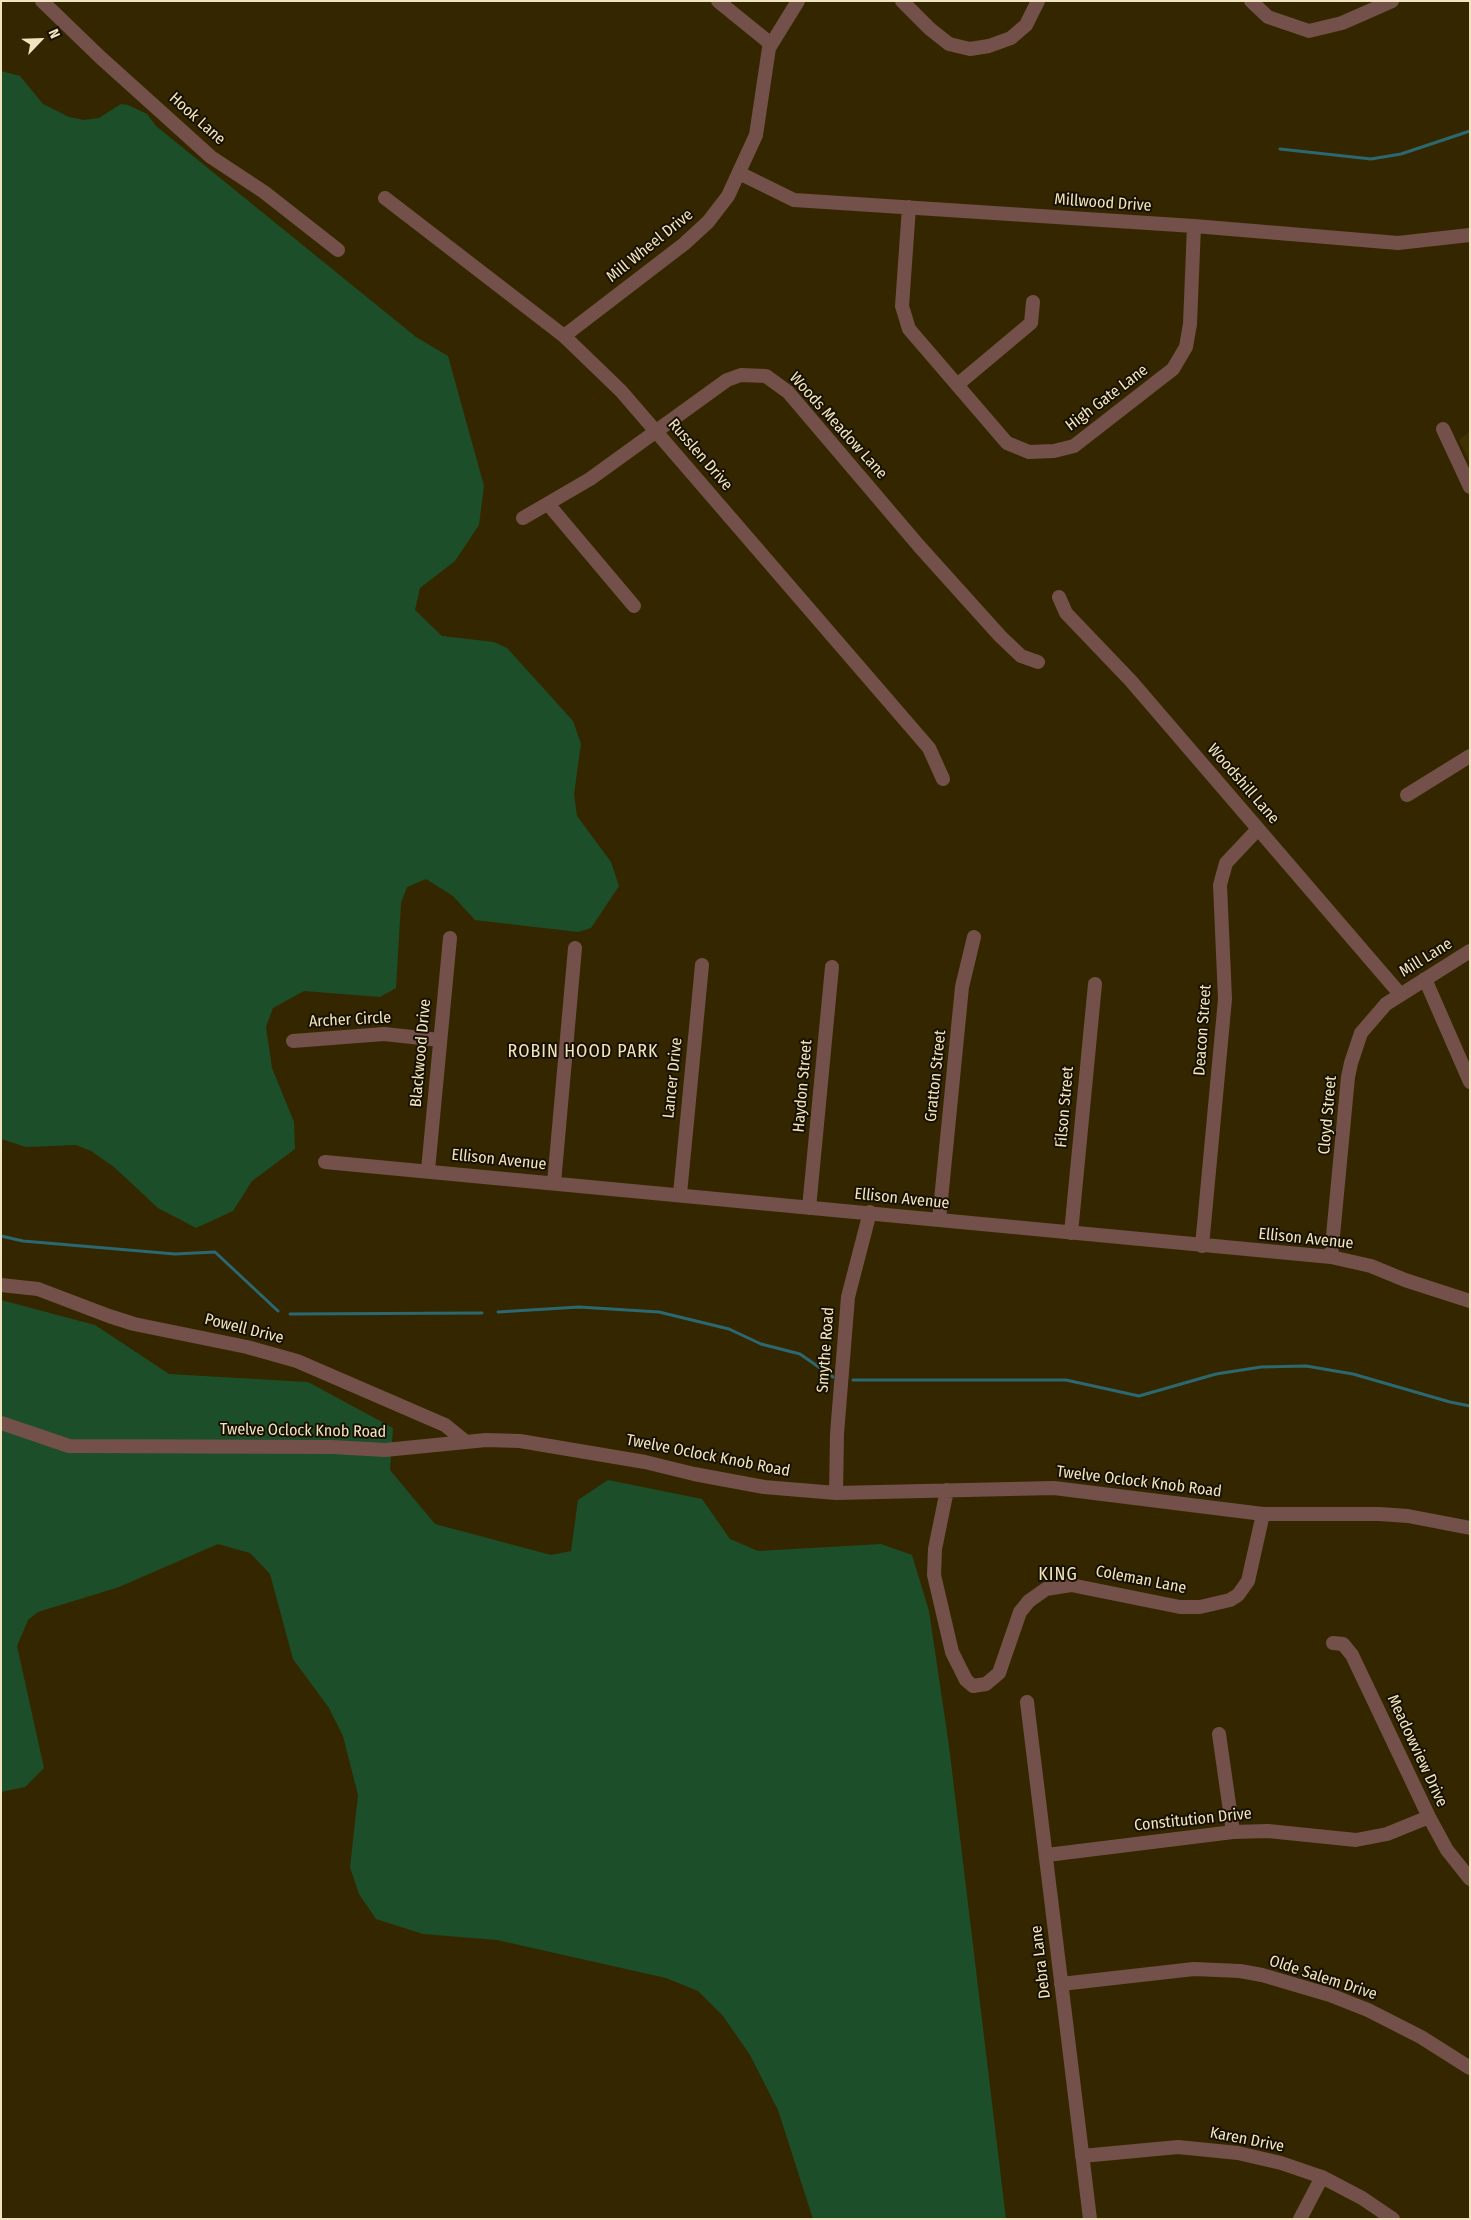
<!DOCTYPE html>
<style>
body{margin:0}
#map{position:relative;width:1471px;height:2220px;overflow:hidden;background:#342700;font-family:"Fira Sans Condensed",sans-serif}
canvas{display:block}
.frame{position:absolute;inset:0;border:2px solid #f1e4c1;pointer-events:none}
.north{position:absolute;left:15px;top:15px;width:50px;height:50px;-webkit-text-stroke:4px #181100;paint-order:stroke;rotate:66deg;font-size:14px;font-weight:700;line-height:20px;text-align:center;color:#f1e4c1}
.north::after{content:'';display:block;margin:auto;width:18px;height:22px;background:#f1e4c1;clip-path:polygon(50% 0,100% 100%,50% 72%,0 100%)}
</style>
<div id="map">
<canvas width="1471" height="2220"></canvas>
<div class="frame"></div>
<div class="north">N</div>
</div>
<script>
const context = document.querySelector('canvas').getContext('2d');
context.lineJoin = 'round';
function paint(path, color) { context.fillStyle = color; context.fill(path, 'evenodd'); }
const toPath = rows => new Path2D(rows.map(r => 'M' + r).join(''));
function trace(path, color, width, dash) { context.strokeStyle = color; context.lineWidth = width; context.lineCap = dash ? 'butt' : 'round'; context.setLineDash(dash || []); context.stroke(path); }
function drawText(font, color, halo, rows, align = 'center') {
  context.font = font + ' "Fira Sans Condensed",sans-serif'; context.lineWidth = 4; context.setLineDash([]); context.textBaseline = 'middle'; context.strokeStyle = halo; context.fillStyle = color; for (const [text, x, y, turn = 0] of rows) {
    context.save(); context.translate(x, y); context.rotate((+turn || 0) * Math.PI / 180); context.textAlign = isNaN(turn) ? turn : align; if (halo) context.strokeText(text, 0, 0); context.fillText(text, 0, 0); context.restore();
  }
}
const built = toPath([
 [1470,431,1470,463,1459,440]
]);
const green = toPath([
 [1,71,20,76,43,104,69,117,84,120,99,118,121,104,128,105,147,114,156,126,416,337,448,356,484,486,479,525,455,561,420,588,415,610,442,636,494,642,507,648,573,721,581,744,574,794,577,816,611,862,619,886,591,928,578,932,475,920,453,896,426,879,407,887,401,903,396,988,380,997,304,991,273,1008,266,1027,272,1068,294,1122,295,1149,252,1181,233,1211,196,1228,158,1208,114,1167,91,1151,76,1145,26,1147,1,1139],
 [1,1300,95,1325,169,1374,308,1382,393,1428,390,1470,435,1524,551,1555,571,1551,578,1500,608,1480,702,1499,730,1539,758,1551,881,1544,912,1555,929,1611,949,1746,1006,2219,813,2219,778,2110,750,2055,723,2016,698,1991,666,1978,497,1940,423,1934,376,1919,359,1894,350,1867,358,1795,343,1736,329,1708,293,1659,270,1574,250,1553,218,1544,119,1587,38,1612,28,1620,17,1646,44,1768,25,1787,1,1792]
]);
const stream = toPath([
 [1280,149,1371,159,1401,154,1470,131],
 [1,1236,23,1241,175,1254,215,1252,278,1311],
 [498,1312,579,1307,659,1312,729,1329,761,1344,800,1354,833,1377],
 [290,1314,482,1313],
 [853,1380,1066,1380,1139,1396,1216,1374,1261,1367,1306,1366,1353,1374,1450,1402,1470,1406]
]);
const minor = toPath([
 [42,1,100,57,211,157,264,192,338,250],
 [718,1,771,44],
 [902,1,930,29,949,44,970,49,989,46,1011,38,1026,25,1038,1],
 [1251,1,1268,17,1309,31,1342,23,1392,1],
 [739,173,794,200,1194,226,1398,243,1470,235],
 [385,198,564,336,621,391,929,748,943,779],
 [909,207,902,306,909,329,1007,443,1029,452,1054,451,1074,446,1173,369,1186,347,1190,324,1194,226],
 [564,336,684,244,708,222,728,196,756,135,769,48,798,1],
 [957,385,1031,323,1033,302],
 [1443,429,1470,487],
 [548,504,634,606],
 [523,518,590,479,727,380,741,375,766,376,788,392,919,546,1000,636,1021,656,1038,662],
 [1059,597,1066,613,1131,681,1400,994],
 [1407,795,1470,756],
 [1425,979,1470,1082],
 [293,1041,384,1034,440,1040],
 [325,1162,1331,1257,1371,1266,1405,1280,1470,1301],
 [428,1170,450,938],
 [554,1183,575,948],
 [680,1194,702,965],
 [809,1208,832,967],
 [939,1220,962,987,974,937],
 [1071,1233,1095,984],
 [1202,1246,1225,999,1220,885,1226,863,1258,829],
 [1331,1257,1348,1077,1351,1063,1361,1033,1386,1004,1470,951],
 [1,1285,38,1289,109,1316,134,1324,247,1347,297,1361,445,1425,466,1442],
 [1,1423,69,1446,332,1447,385,1450,486,1440,520,1441,645,1462,694,1474,764,1487,836,1493,1054,1488,1263,1514,1379,1514,1408,1516,1470,1528],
 [947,1490,935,1549,934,1575,952,1652,966,1680,973,1686,986,1684,999,1673,1020,1612,1029,1601,1046,1589,1071,1585,1180,1607,1200,1607,1230,1600,1238,1595,1248,1581,1263,1514],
 [836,1493,837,1434,848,1297,870,1212],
 [1333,1643,1343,1644,1352,1655,1429,1817,1447,1850,1470,1879],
 [1027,1702,1090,2219],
 [1219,1734,1233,1832],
 [1047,1855,1233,1832,1268,1831,1356,1840,1387,1834,1429,1817],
 [1061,1984,1194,1969,1240,1971,1262,1975,1330,1995,1368,2010,1421,2037,1470,2068],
 [1082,2156,1178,2147,1238,2153,1281,2163,1322,2177,1362,2198,1393,2219],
 [1300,2219,1322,2177]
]);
const streetNames = [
 ["Hook Lane",197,119,42],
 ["Millwood Drive",1103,203,4],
 ["Mill Wheel Drive",650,246,-39],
 ["High Gate Lane",1107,398,-37],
 ["Woods Meadow Lane",838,426,48],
 ["Russlen Drive",700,455,49],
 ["Woodshill Lane",1243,784,49],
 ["Mill Lane",1426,958,-32],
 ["Archer Circle",350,1020,-3],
 ["Deacon Street",1203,1030,-86],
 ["Blackwood Drive",421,1053,-85],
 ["Gratton Street",936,1076,-84],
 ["Lancer Drive",673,1078,-84],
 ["Haydon Street",803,1086,-85],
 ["Filson Street",1065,1107,-85],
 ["Cloyd Street",1328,1115,-85],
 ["Ellison Avenue",499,1160,6],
 ["Ellison Avenue",902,1199,6],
 ["Ellison Avenue",1306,1239,6],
 ["Powell Drive",244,1329,14],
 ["Smythe Road",826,1350,-86],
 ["Twelve Oclock Knob Road",303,1431,1],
 ["Twelve Oclock Knob Road",708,1456,11],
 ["Twelve Oclock Knob Road",1139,1482,7],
 ["Coleman Lane",1141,1580,11],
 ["Meadowview Drive",1417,1751,65],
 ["Constitution Drive",1193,1820,-6],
 ["Debra Lane",1041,1962,-97],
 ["Olde Salem Drive",1323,1978,18],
 ["Karen Drive",1247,2140,11]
];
const neighbourhoodNames = [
 ["ROBIN HOOD PARK",583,1052],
 ["KING",1058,1575]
];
paint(built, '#3f3102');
paint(green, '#1c4e2a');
trace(stream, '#2b6872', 3);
trace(minor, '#73504a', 14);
drawText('16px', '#f1e4c1', '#181100', streetNames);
context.letterSpacing = '1px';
drawText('18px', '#f1e4c1', '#181100', neighbourhoodNames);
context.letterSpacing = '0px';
</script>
